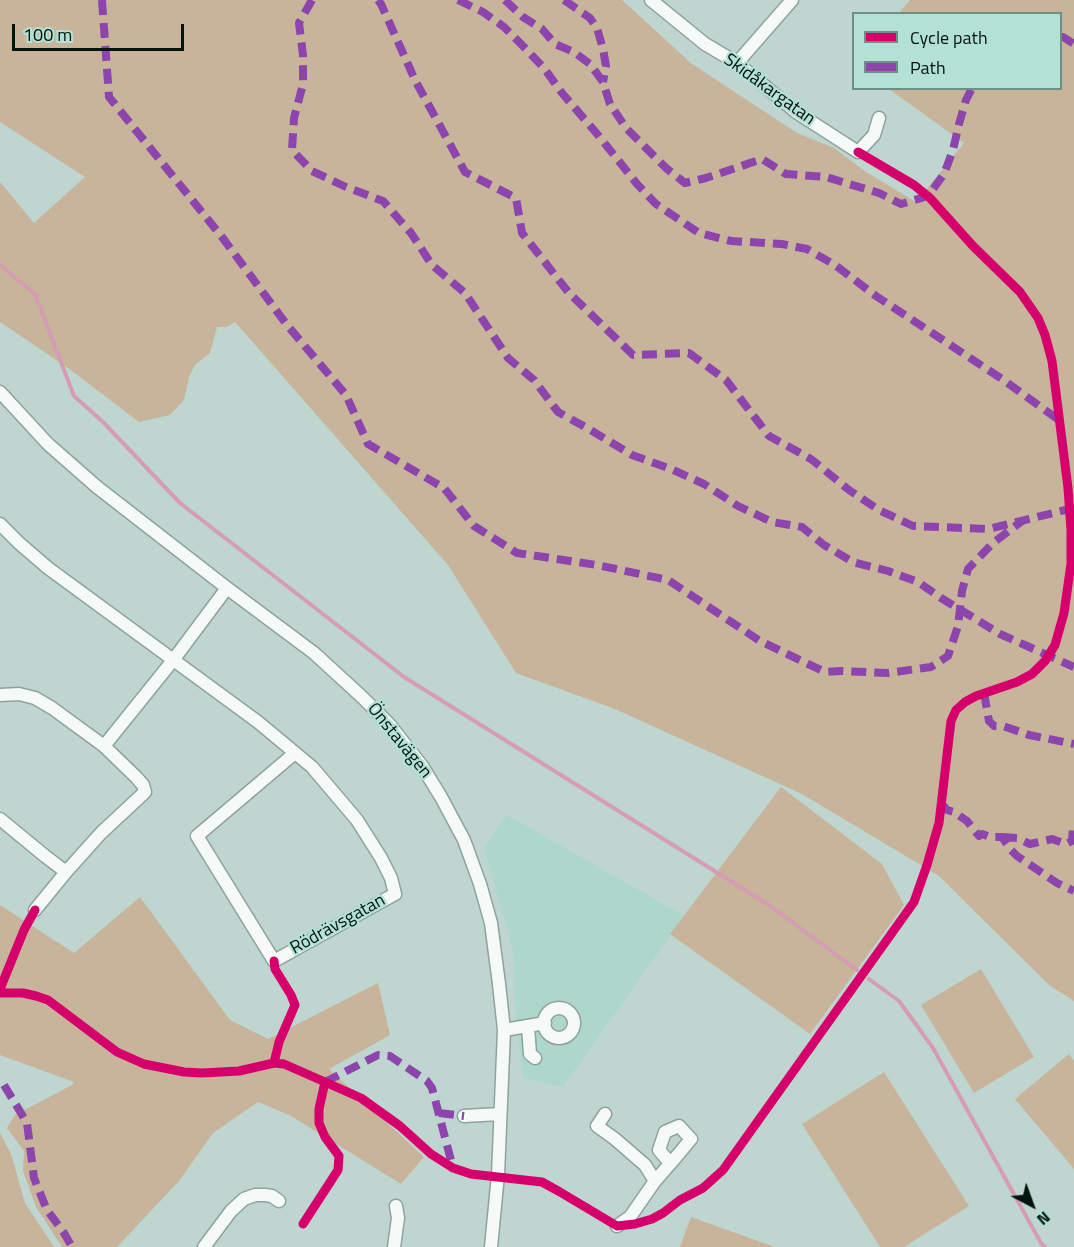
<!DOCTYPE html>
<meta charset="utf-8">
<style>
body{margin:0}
#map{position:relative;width:1074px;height:1247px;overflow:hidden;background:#bed6cf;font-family:"Titillium Web",sans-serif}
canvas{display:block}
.legend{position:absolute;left:852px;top:12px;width:210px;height:78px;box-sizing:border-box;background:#b3e1d4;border:2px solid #6d8f85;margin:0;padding:8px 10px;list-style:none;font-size:18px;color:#03130e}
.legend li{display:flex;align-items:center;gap:12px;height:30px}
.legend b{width:30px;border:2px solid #6d8f85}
.north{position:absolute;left:1002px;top:1175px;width:60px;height:60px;-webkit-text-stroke:4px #b3e1d4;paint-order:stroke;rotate:139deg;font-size:16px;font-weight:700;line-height:24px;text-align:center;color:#03130e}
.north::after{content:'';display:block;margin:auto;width:21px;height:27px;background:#03130e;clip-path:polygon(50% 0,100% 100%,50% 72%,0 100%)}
.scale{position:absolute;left:12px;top:24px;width:172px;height:27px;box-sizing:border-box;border:3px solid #03130e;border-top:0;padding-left:8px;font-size:18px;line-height:21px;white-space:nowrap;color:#03130e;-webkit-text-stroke:4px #b3e1d4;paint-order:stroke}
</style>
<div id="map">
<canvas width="1074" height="1247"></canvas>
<ul class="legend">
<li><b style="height:8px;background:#d6006c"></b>Cycle path</li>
<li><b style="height:8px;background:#8e44ad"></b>Path</li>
</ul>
<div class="north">N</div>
<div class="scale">100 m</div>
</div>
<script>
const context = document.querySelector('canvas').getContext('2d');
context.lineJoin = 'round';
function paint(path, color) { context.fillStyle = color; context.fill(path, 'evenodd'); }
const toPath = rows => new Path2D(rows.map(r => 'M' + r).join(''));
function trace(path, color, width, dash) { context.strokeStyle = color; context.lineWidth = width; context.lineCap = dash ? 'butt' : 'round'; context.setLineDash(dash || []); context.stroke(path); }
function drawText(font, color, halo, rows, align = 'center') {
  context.font = font + ' "Titillium Web",sans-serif'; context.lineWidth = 4.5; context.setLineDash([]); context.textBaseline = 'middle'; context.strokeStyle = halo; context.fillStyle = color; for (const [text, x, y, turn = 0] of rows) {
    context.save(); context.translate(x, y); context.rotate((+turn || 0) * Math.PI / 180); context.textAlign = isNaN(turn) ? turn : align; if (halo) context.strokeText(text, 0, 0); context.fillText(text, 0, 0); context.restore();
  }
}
const built = toPath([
 [507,815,684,916,563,1087,523,1078,516,1017,513,950,484,847]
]);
const green = toPath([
 [0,0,622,0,692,64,797,133,834,148,866,172,916,202,964,143,889,89,1060,88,1060,14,899,13,910,0,1074,0,1074,1001,1049,985,939,876,802,794,615,709,516,673,448,565,235,322,227,327,217,327,210,353,195,365,189,377,184,400,170,415,139,422,68,368,0,322,0,182,34,223,85,177,0,122],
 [781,787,882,864,904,905,810,1034,670,934],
 [140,897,230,1020,268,1039,378,983,390,1035,329,1069,424,1157,401,1184,291,1116,258,1102,213,1133,179,1181,117,1247,62,1247,36,1207,23,1171,24,1151,7,1128,15,1115,72,1085,74,1082,0,1055,0,905,74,953],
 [981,969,1034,1057,974,1093,921,1005],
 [1069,1054,1074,1061,1074,1169,1015,1099],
 [884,1072,969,1206,904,1247,880,1247,802,1124],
 [0,1133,11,1154,25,1203,54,1247,0,1247],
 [691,1217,775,1247,680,1247]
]);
const stream = toPath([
 [0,265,35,294,74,396,103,422,180,503,404,677,769,905,857,970],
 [869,979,899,1001,933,1048,1041,1243,1045,1247]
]);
const minor = toPath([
 [651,0,705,44,737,63,796,112,858,152,874,135,879,118],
 [737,63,792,0],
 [0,392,48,444,97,487,227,588,314,653,362,697,390,725,422,766,441,797,464,840,480,884,491,923,499,984,504,1030,498,1175,491,1247],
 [0,524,19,543,48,568,258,722,312,767,357,820,381,858,391,878,395,894,274,961,197,836,295,753],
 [0,695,19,694,35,698,52,708,104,746,137,778,143,785,145,792,101,833,66,872,35,910],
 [104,746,174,659,227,588],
 [0,819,45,856,66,872],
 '544 1023a15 15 0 1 1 30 0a15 15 0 1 1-30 0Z',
 [528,1026,530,1054,535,1058],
 [504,1030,545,1023],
 [605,1114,597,1126,615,1139,645,1165,655,1181],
 [464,1116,500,1114],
 [617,1226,630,1217,655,1181,676,1157,691,1139,679,1126,665,1132,659,1150,670,1163],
 [204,1247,231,1211,244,1199,255,1195,265,1195,272,1196,279,1201],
 [394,1247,398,1218,396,1206]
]);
const quiet = toPath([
 [102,0,109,97,222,237,287,325,346,395,368,444,444,488,474,526,517,553,597,565,668,580,760,641,825,672,841,671,888,673,931,667,948,656,958,626,962,591,968,569,993,543,1022,521],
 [312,0,299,23,303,55,303,84,294,118,292,150,312,171,346,187,383,201,411,233,432,265,465,293,508,358,534,380,558,412,589,429,632,455,671,469,704,484,738,506,772,522,802,527,824,545,853,562,888,571,918,582,941,598,969,615,1000,634,1074,667],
 [378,0,381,4,415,80,465,172,516,198,522,233,569,293,633,355,689,353,726,380,769,436,811,459,849,490,879,510,913,526,988,529,1074,508],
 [458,0,483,12,504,27,522,45,544,68,562,93,598,135,637,184,656,204,699,233,731,241,782,244,807,249,835,265,876,296,1002,379,1059,420],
 [505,0,523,17,542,29,555,44,574,52,590,64,603,82,610,104,626,128,666,168,685,183,706,178,762,159,786,174,826,177,879,193,901,204,928,196,944,174,953,150,959,124,966,100,972,88],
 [564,0,590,18,597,28,603,49,606,66,603,82],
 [1060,37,1063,37,1074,44],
 [984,693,989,721,994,726,1003,726,1029,735,1074,744],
 [941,803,947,810,954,812,967,821,979,836,982,834,990,837,1002,837,1011,850,1017,856,1057,883,1074,891],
 [1002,837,1017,838,1030,844,1052,839,1066,844,1072,841,1073,827,1074,825],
 [325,1082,378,1055,390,1056,427,1081,432,1088,453,1168],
 [4,1085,27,1123,34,1178,47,1210,64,1233,72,1247],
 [439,1113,464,1116]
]);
const cycleway = toPath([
 [274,961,275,969,291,995,295,1005,279,1042,274,1063],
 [0,989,24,930,35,910],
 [0,993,23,993,36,996,48,1000,117,1052,144,1064,184,1072,202,1073,239,1071,274,1063,284,1064,325,1082,361,1098,400,1126,431,1154,453,1168,471,1174,542,1182,560,1192,617,1226,635,1224,652,1219,663,1213,680,1200,703,1188,723,1170,914,902,927,865,939,823,951,721,956,710,965,702,976,696,1017,682,1032,674,1045,661,1055,645,1064,613,1071,564,1071,530,1068,488,1052,361,1045,335,1038,318,1020,292,973,246,930,198,914,185,858,152],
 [303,1224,338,1170,339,1156,325,1137,319,1123,319,1109,325,1082]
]);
const streetNames = [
 ["Skidåkargatan",769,90,36],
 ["Önstavägen",399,741,51],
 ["Rödrävsgatan",338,925,-29]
];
paint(built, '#aed7cb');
paint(green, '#c7b49b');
trace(stream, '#d69cb4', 4);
trace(minor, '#8fa29d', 15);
trace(minor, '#f5f9f8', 12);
trace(quiet, '#8e44ad', 8, [15, 8]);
trace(cycleway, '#d6006c', 9);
drawText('18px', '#03130e', '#b3e1d4', streetNames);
</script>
